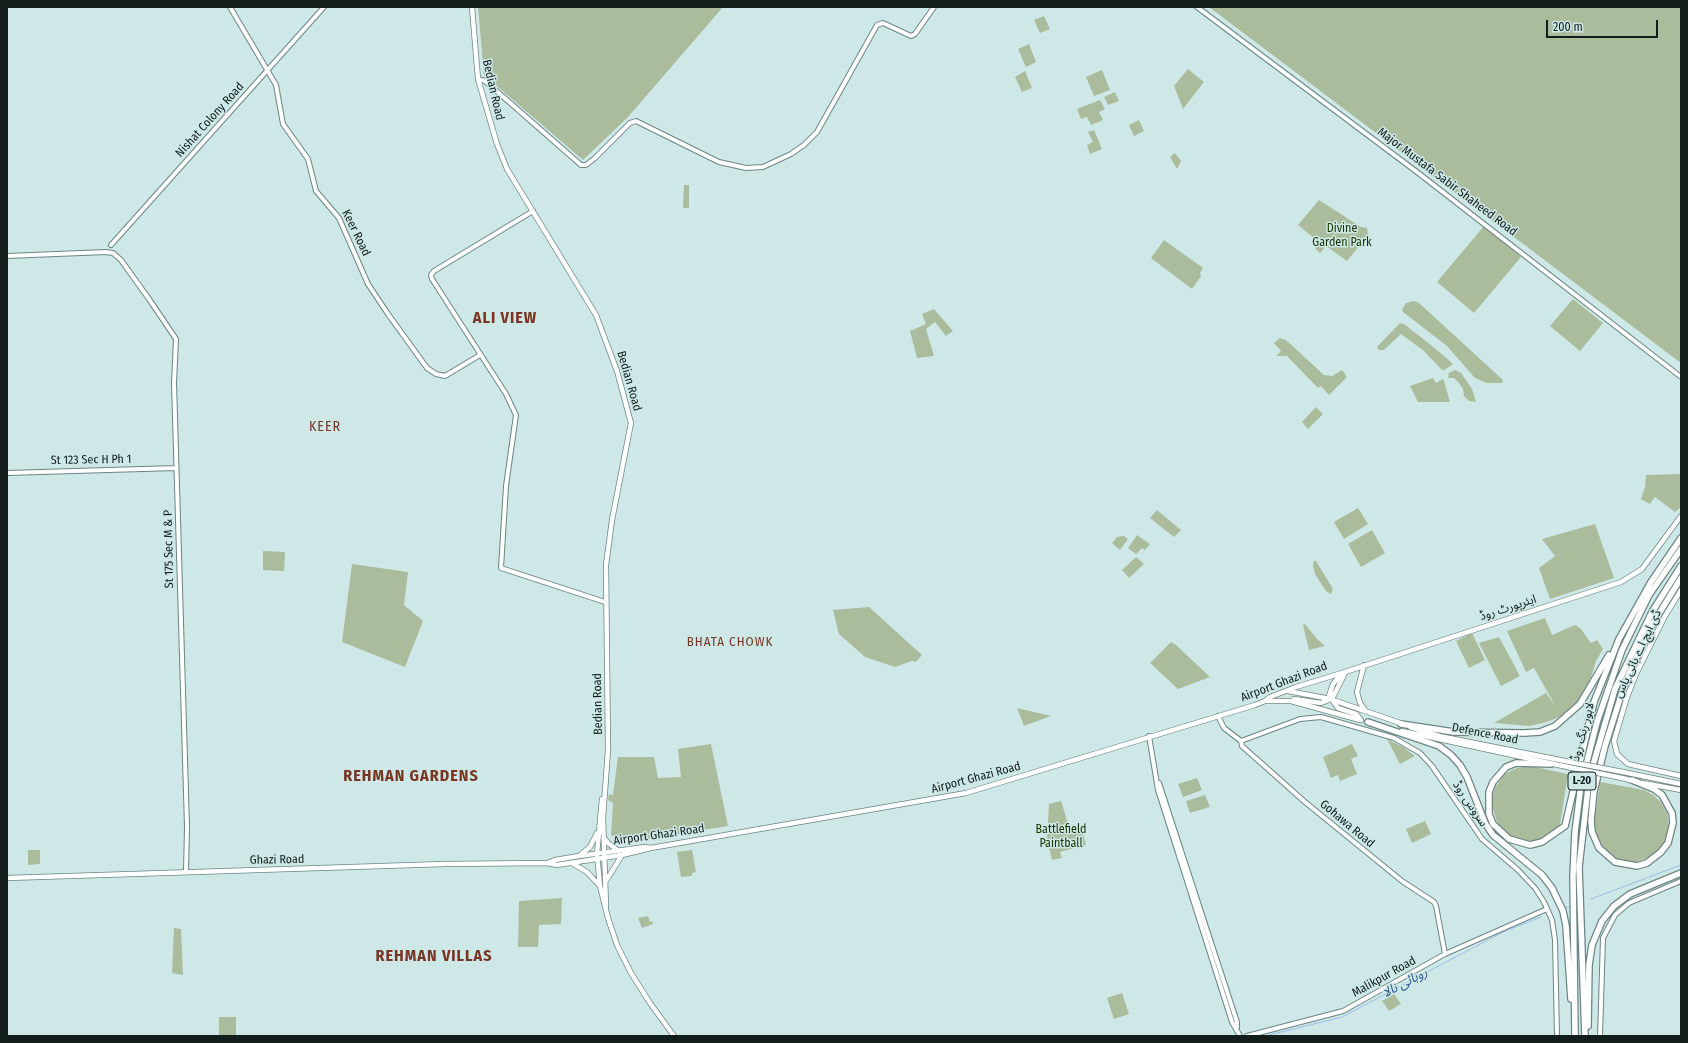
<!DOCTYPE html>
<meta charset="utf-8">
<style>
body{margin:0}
#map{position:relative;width:1688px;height:1043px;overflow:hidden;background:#cde8e7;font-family:"Fira Sans Condensed",sans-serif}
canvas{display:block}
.frame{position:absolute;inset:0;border:8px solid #131d1c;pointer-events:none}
.scale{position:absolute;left:1546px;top:20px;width:112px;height:18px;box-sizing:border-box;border:2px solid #131d1c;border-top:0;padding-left:5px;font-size:12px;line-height:14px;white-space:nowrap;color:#131d1c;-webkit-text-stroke:3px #cde8e7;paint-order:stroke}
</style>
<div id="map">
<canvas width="1688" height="1043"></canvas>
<div class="frame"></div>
<div class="scale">200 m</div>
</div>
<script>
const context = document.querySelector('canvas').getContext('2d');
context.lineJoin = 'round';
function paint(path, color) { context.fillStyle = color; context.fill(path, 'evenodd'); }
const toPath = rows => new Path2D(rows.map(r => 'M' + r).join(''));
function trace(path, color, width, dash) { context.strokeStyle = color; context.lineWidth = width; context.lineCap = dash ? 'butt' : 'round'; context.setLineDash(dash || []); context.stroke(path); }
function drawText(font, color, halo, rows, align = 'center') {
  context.font = font + ' "Fira Sans Condensed","Noto Sans Arabic",sans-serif'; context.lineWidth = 3; context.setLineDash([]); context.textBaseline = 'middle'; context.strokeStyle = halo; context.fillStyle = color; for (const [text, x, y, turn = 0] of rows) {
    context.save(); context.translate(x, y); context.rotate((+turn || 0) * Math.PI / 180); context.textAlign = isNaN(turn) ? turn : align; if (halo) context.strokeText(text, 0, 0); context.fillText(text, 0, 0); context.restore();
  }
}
const green = toPath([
 [478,7,723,7,628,117,583,160,484,75],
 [1209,7,1681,7,1681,363],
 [1044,16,1050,29,1040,33,1034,20],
 [1029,44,1036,62,1026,67,1018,49],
 [1188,69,1204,82,1183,109,1174,86],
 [1102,70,1110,90,1094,96,1086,77],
 [1025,71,1032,88,1022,92,1015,77],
 [1115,92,1119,101,1108,105,1104,97],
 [1100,100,1105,109,1099,112,1103,120,1091,125,1087,117,1081,119,1077,109],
 [1139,120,1144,131,1134,136,1129,125],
 [1094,130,1102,149,1090,154,1087,145,1093,142,1088,132],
 [1175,153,1181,161,1177,169,1170,157],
 [684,185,689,185,689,208,683,208],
 [1319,200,1361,227,1367,228,1368,235,1347,261,1326,246,1320,253,1315,248,1319,242,1298,225],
 [1484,226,1521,257,1474,313,1437,282],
 [1164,240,1203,268,1200,273,1201,276,1192,289,1151,258],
 [1573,299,1603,323,1580,351,1550,326],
 [1414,301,1419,303,1503,380,1502,383,1487,383,1475,378,1447,346,1403,312,1402,309,1406,303],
 [934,309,953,331,946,336,935,322,926,329,934,356,917,358,910,331,926,324,922,314],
 [1400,323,1404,324,1432,346,1452,363,1452,365,1444,370,1442,370,1424,351,1401,334,1384,350,1379,350,1377,347],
 [1280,338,1286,340,1324,375,1332,376,1342,370,1347,377,1329,395,1321,386,1318,388,1287,356,1276,356,1281,351,1274,343],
 [1455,370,1461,373,1472,389,1476,402,1469,401,1464,396,1463,389,1458,382,1454,378,1448,378,1449,373],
 [1433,378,1436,383,1443,379,1444,381,1450,402,1418,402,1410,386],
 [1316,407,1323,414,1308,429,1302,422],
 [1681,474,1681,507,1675,512,1655,497,1650,504,1641,499,1645,487,1646,475],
 [1358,508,1368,524,1344,539,1334,522],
 [1157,510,1181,530,1174,537,1150,518],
 [1595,524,1614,578,1550,599,1539,568,1555,556,1542,539],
 [1372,530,1385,553,1361,567,1348,544],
 [1137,535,1150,544,1145,550,1142,548,1136,554,1128,548],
 [1124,536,1128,539,1120,550,1112,543,1117,537],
 [263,551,285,552,284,571,263,570],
 [1136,557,1144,564,1129,578,1122,570],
 [1314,561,1316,561,1333,589,1331,594,1326,591,1315,574,1313,565],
 [352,564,408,572,404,605,423,621,405,667,342,642],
 [869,607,922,655,916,662,912,661,895,667,865,657,839,634,833,610],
 [1545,618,1552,635,1575,625,1581,629,1591,643,1597,640,1603,649,1596,661,1589,684,1580,700,1561,716,1550,721,1530,726,1494,723,1546,693,1556,707,1534,668,1526,672,1507,631],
 [1305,624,1317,639,1325,646,1309,650,1303,625],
 [1472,633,1485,660,1469,668,1456,641],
 [1499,637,1520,676,1501,686,1479,643],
 [1171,642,1176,645,1210,677,1178,689,1150,663],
 [1017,708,1051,716,1024,726],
 [1387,739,1403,747,1415,756,1400,764],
 [711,744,728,826,630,842,629,839,620,841,611,835,613,803,608,800,609,794,613,795,618,757,654,757,658,778,681,777,678,749],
 [1352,744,1358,756,1351,759,1357,774,1340,781,1338,775,1331,778,1323,757],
 [1530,766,1568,774,1560,825,1552,833,1540,840,1524,841,1511,837,1497,822,1491,802,1495,788,1504,774,1517,768],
 [1197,778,1202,790,1183,797,1178,784],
 [1600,782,1644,790,1653,795,1661,802,1667,813,1669,827,1665,841,1658,851,1647,858,1636,862,1626,862,1616,859,1607,853,1599,844,1595,835,1594,824],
 [1205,795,1210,807,1190,813,1186,801],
 [1061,801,1068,824,1083,834,1086,845,1060,852,1062,858,1052,860,1047,840,1049,804],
 [1425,821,1431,834,1412,843,1406,829],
 [28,850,40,850,40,864,28,865],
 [692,850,696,872,692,873,692,876,690,876,681,877,677,852],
 [562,898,561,924,539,925,538,947,518,947,519,901],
 [648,916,650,922,652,921,653,924,642,928,638,918],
 [174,928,181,929,183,975,172,973],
 [1122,993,1129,1014,1114,1019,1107,998],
 [1394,994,1401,1004,1389,1011,1382,1001],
 [219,1017,236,1017,236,1036,219,1036]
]);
const stream = toPath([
 [1591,899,1681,865],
 [1565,908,1571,906],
 [1265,1036,1342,1017,1503,932,1541,917]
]);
const tertiary = toPath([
 [230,7,276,85,283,124,308,159,316,191,339,218,368,284,388,314,427,368,436,374,445,376,480,355],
 [1197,7,1417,172,1681,377],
 [478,79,485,81,508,101,581,165,586,165,595,158,630,123,636,121,719,162,746,168,763,167,791,154,804,145,817,132,877,25,883,23,911,36,915,34,934,7],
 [533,211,434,271,431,275,432,279,506,394,516,415,506,486,501,568,605,602],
 [111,245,324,7],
 [7,256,106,252,113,253,121,260,149,299,176,339,174,383,187,827,186,872],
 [7,473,176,468],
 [1218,716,1224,728,1241,741,1242,746,1305,802,1402,881,1434,902,1436,906,1445,954],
 [1149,736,1158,790,1232,1022,1240,1036],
 [1241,741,1300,719,1321,717,1394,738,1420,753,1432,766,1482,839,1518,870,1535,888,1544,902,1552,920,1555,940,1557,1036],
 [1159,783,1237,1022,1237,1027],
 [1247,1036,1343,1011,1445,954,1547,909],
 [1600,1036,1603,938,1615,915,1629,903,1681,881]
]);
const secondary = toPath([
 [472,7,478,79,497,144,507,169,596,315,617,371,631,423,612,520,606,565,608,750,603,818,606,906],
 [1681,590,1665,616,1637,672,1627,697,1614,741,1617,754,1628,764,1681,776],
 [1364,665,1357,692,1360,703,1365,710],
 [1288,691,1330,699,1403,724],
 [1294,699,1321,703,1326,701,1333,697,1345,673],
 [1265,701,1291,701,1360,720],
 [1361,720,1356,714,1338,708,1329,696,1333,684,1342,673,1621,582,1642,569,1681,516],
 [1410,727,1439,736,1565,761],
 [1402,731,1563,766],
 [1623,772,1681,784],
 [1622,778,1634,781],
 [1643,783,1681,790],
 [602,799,597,854,600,886,608,918,617,945,631,973,650,1003,674,1036],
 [604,838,609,844,619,851],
 [580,855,590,847,597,833],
 [547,863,555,860,579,856,645,847,651,848,966,793,1255,705,1265,701,1270,697,1296,687,1342,673],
 [572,863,587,872,600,886],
 [7,878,445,864,547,863,557,865,622,855,651,848],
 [606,881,622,855]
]);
const motorway = toPath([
 [1368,722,1439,746,1451,755,1460,765,1467,777,1485,823,1493,835,1542,875,1552,888,1563,911,1566,926,1571,999],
 [1401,724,1454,732,1524,733,1540,732,1555,726,1580,704,1609,655],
 [1551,764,1516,763,1506,767,1493,782,1489,792,1489,814,1493,824,1509,839,1530,845,1542,842,1565,826,1594,702,1619,639,1651,582,1681,538],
 [1632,780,1654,789,1662,795,1672,813,1673,823,1668,843,1661,852,1647,863,1637,866,1615,862,1599,848,1592,832,1591,821,1594,791,1605,746,1626,680,1652,625,1681,578],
 [1588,1026,1589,965,1592,945,1602,921,1614,906,1630,894,1681,873],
 [1575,1036,1573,876,1575,832,1581,785,1597,722,1622,650,1649,595,1681,549],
 [1585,1036,1579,867,1589,779,1615,689,1652,612,1681,566]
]);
const secondaryBridge = toPath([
 [1565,761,1623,772],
 [1563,766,1622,778]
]);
const shields = [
 [1582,781,28]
];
const shieldNames = [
 ["L-20",1582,781]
];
const streetNames = [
 ["Bedian Road",493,90,77],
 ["Nishat Colony Road",210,120,-48],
 ["Major Mustafa Sabir Shaheed Road",1447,182,37],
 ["Keer Road",356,233,64],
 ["Bedian Road",629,381,74],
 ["St 123 Sec H Ph 1",91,460,-1],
 ["St 175 Sec M & P",169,549,-91],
 ["ایئرپورٹ روڈ",1508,608,-18],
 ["ڈی ایچ اے بائی پاس",1638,654,-65],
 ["Airport Ghazi Road",1284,682,-21],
 ["Bedian Road",598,704,-91],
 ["لاہور رنگ روڈ",1583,732,-75],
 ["Defence Road",1485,734,11],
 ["Airport Ghazi Road",976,778,-15],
 ["سروس روڈ",1470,804,56],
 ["Gohawa Road",1347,824,40],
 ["Airport Ghazi Road",659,835,-8],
 ["Ghazi Road",277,860,-1],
 ["Malikpur Road",1384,977,-29]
];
const parkNames = [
 ["Divine",1342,229],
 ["Garden Park",1342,243],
 ["Battlefield",1061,830],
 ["Paintball",1061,844]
];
const neighbourhoodNames = [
 ["BHATA CHOWK",730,642]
];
const waterNames = [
 ["روہائی نالا",1405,983,-28]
];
const quarterNames = [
 ["KEER",325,427]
];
const districtNames = [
 ["ALI VIEW",505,319],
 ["REHMAN GARDENS",411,777],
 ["REHMAN VILLAS",434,957]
];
paint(green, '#abbc9d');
trace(stream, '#9cbbe7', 1);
trace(tertiary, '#6c8584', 6);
trace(secondary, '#6c8584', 6);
trace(motorway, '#6c8584', 8);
trace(tertiary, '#fff', 4);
trace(secondary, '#fff', 4.5);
trace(motorway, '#fff', 5.5);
trace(secondaryBridge, '#6c8584', 6, []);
trace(secondaryBridge, '#fff', 4.5);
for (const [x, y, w] of shields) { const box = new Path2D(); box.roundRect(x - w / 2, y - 9, w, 18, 3); context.fillStyle = '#cde8e7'; context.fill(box); trace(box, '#131d1c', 1); }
drawText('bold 11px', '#131d1c', null, shieldNames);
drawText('12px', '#131d1c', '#cde8e7', streetNames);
drawText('12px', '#1c3300', '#cde8e7', parkNames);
context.letterSpacing = '1px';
drawText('13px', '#793522', '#cde8e7', neighbourhoodNames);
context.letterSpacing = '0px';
drawText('italic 13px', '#2e578e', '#cde8e7', waterNames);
context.letterSpacing = '1px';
drawText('14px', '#793522', '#cde8e7', quarterNames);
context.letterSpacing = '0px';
context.letterSpacing = '1px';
drawText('bold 16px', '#793522', '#cde8e7', districtNames);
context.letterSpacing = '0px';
</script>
